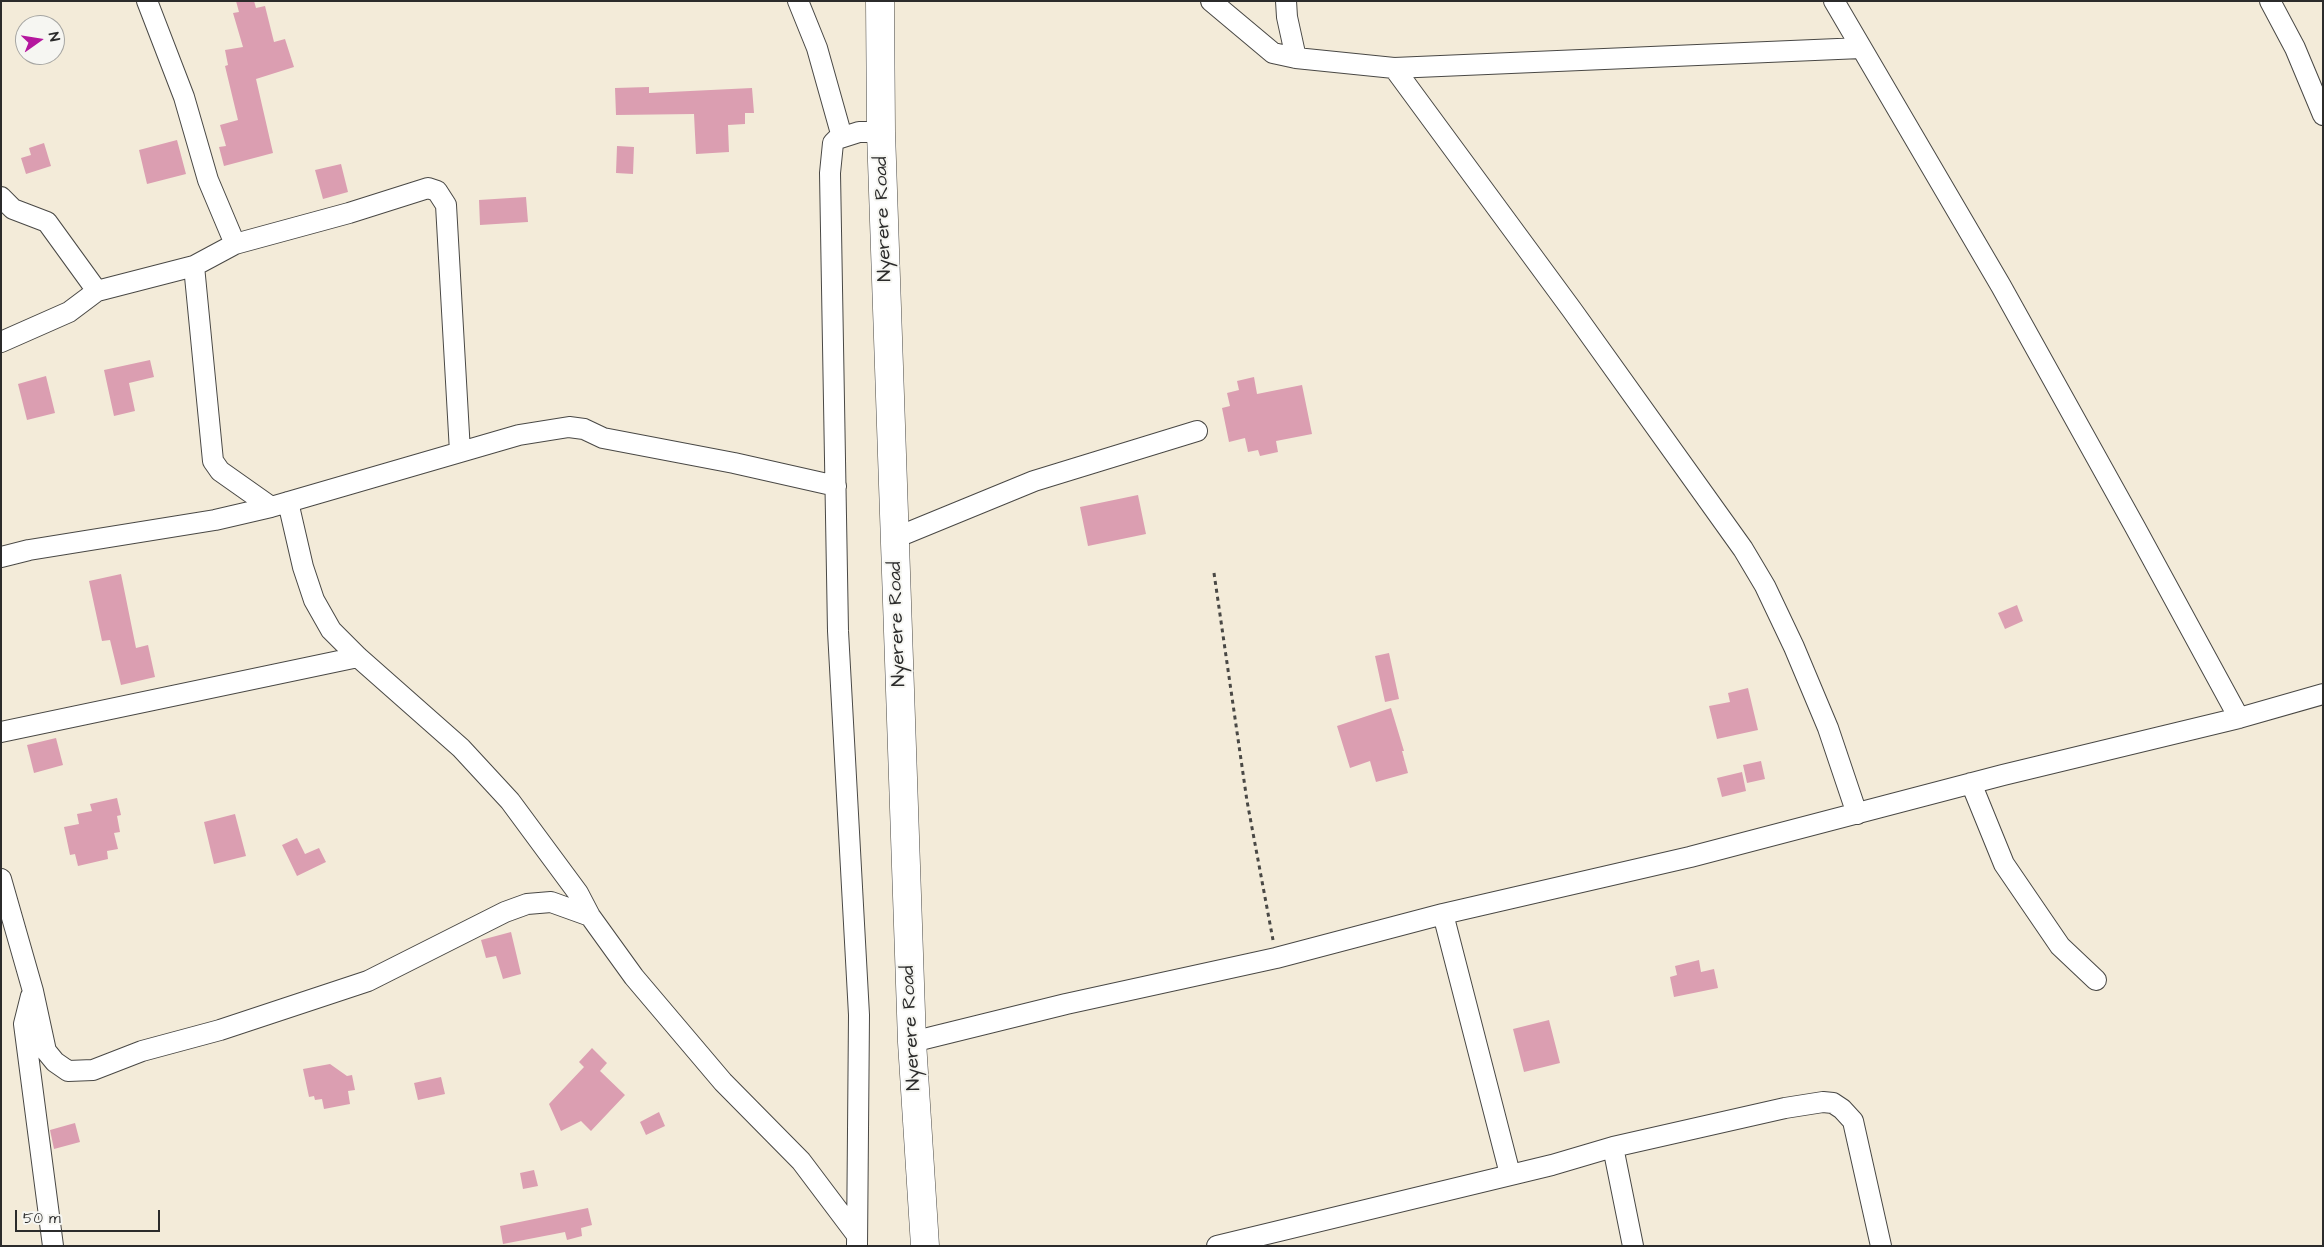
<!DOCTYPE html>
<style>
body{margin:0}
#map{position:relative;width:2324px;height:1247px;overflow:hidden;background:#f3ebd9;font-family:"Architects Daughter",sans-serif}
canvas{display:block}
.frame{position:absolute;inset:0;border:2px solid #2b2b2b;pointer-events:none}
.north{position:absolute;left:15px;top:15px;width:50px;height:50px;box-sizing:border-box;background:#f6f6f2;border:1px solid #a5a5a2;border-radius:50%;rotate:77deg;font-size:14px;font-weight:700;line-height:20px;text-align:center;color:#2b2b2b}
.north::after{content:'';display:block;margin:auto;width:18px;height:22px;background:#b5179e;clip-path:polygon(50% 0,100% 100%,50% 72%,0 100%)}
.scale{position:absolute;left:15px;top:1210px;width:145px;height:22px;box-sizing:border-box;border:2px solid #2b2b2b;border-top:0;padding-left:6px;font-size:15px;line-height:18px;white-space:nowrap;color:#2b2b2b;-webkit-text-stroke:4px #f6f6f2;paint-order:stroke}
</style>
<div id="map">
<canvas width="2324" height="1247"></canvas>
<div class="frame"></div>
<div class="north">N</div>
<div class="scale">50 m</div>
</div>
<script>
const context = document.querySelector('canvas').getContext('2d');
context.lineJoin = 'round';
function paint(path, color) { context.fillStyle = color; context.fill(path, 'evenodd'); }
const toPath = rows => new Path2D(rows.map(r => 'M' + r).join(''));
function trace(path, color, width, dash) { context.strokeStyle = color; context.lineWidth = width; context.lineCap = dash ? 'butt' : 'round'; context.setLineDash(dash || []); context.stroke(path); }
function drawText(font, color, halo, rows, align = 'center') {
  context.font = font + ' "Architects Daughter",sans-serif'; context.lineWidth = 4; context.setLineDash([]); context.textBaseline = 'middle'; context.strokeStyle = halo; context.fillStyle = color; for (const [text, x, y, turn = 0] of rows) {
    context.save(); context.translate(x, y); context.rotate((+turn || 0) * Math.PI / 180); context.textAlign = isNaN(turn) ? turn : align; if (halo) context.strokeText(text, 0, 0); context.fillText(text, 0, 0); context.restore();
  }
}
const building = toPath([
 [236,1,254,1,256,8,265,6,274,42,285,39,294,67,256,79,273,153,224,166,219,147,226,146,220,125,238,120,225,66,228,65,225,50,243,47,233,13,239,12],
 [649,87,649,93,752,88,754,113,745,113,745,124,728,125,729,152,696,154,694,114,616,115,615,88],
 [177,140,186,174,147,184,139,150],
 [44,143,51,166,26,174,21,158,31,155,29,148],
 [617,146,634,147,633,174,616,173],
 [341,164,348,192,323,199,315,170],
 [526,197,528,222,480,225,479,200],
 [150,360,154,377,129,383,135,411,114,416,104,370],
 [46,376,55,413,27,420,18,384],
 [1254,377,1257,394,1302,385,1312,434,1276,441,1278,452,1260,456,1258,450,1248,452,1245,438,1229,442,1222,408,1230,406,1227,393,1239,390,1237,381],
 [1138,495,1146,534,1088,546,1080,507],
 [121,574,136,648,148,645,155,677,121,685,110,640,102,641,89,581],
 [2017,605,2023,621,2005,629,1998,613],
 [1389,653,1399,699,1385,702,1375,656],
 [1748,688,1758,730,1717,739,1709,706,1730,702,1728,693],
 [1391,708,1404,751,1402,751,1408,773,1376,782,1370,761,1350,768,1337,726],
 [56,738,63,765,34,773,27,745],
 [1761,761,1765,779,1747,783,1743,765],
 [1742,772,1746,791,1722,797,1717,778],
 [117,798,121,815,117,816,120,832,114,833,118,849,107,851,108,859,78,866,75,854,70,855,64,827,79,824,77,814,92,811,90,804],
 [235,814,246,856,214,864,204,822],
 [297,838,305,854,319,848,326,862,297,876,282,845],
 [511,932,521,974,503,979,496,956,486,958,481,940],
 [1699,960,1701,972,1714,969,1718,988,1674,997,1670,977,1677,975,1675,966],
 [1549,1020,1560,1063,1524,1072,1513,1029],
 [592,1048,607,1063,600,1071,625,1095,591,1131,581,1121,561,1131,549,1104,584,1067,579,1062],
 [330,1064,347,1076,352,1075,355,1090,348,1091,350,1104,324,1109,322,1099,315,1100,314,1096,309,1097,303,1069],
 [441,1077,445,1094,418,1100,414,1083],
 [659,1112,665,1126,646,1135,640,1122],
 [75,1123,80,1142,54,1149,50,1130],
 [534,1170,538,1186,523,1189,520,1173],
 [588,1208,592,1225,581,1228,582,1236,567,1240,565,1232,503,1244,500,1226]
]);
const path = toPath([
 [1214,573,1247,801,1273,940]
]);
const minor = toPath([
 [147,1,184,97,208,180,235,244],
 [798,1,817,48,842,137],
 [1211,1,1273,53,1296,58,1394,68,1572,310,1743,549,1765,586,1794,647,1828,728,1857,814],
 [1286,1,1287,17,1296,58],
 [1834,1,2001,286,2135,527,2239,718],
 [2270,1,2295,48,2323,115],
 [1394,68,1861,48],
 [1,197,13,209,47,222,97,291],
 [194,266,213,461,220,471,271,507],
 [1,342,69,312,97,291,194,266,235,244,349,213,428,188,437,191,446,205,460,452],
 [288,502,303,567,314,600,331,630,358,657,461,748,510,801,578,893,590,916,634,977,723,1082,801,1161,856,1234],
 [895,538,1034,481,1197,431],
 [1,557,29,550,215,520,271,507,519,435,569,427,584,429,603,438,734,463,836,486],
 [1,732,358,657],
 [1971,783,2004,864,2060,946,2096,980],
 [1,879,33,991,46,1051,55,1062,68,1071,93,1070,142,1051,220,1030,368,981,505,912,527,904,551,902,590,916],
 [1443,914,1510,1174],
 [31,996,24,1024,53,1246],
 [912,1042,1066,1004,1276,958,1443,914,1690,857,2003,775,2239,718,2323,694],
 [1613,1147,1633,1246],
 [857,1246,859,1015,838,631,830,173,833,143,837,139,859,132,881,132],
 [1217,1246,1552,1165,1613,1147,1785,1108,1823,1102,1833,1103,1842,1109,1853,1121,1881,1246]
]);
const highway = toPath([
 [880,1,881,132,912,1042,925,1246]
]);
const streetNames = [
 ["Nyerere Road",884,219,-92],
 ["Nyerere Road",898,624,-92],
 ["Nyerere Road",912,1028,-93]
];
paint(building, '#db9eb1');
trace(minor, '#494845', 22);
trace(highway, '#494845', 29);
trace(path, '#494845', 3, [4, 4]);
trace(minor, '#fff', 20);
trace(highway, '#fff', 28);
drawText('19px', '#2b2b2b', '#f6f6f2', streetNames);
</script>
